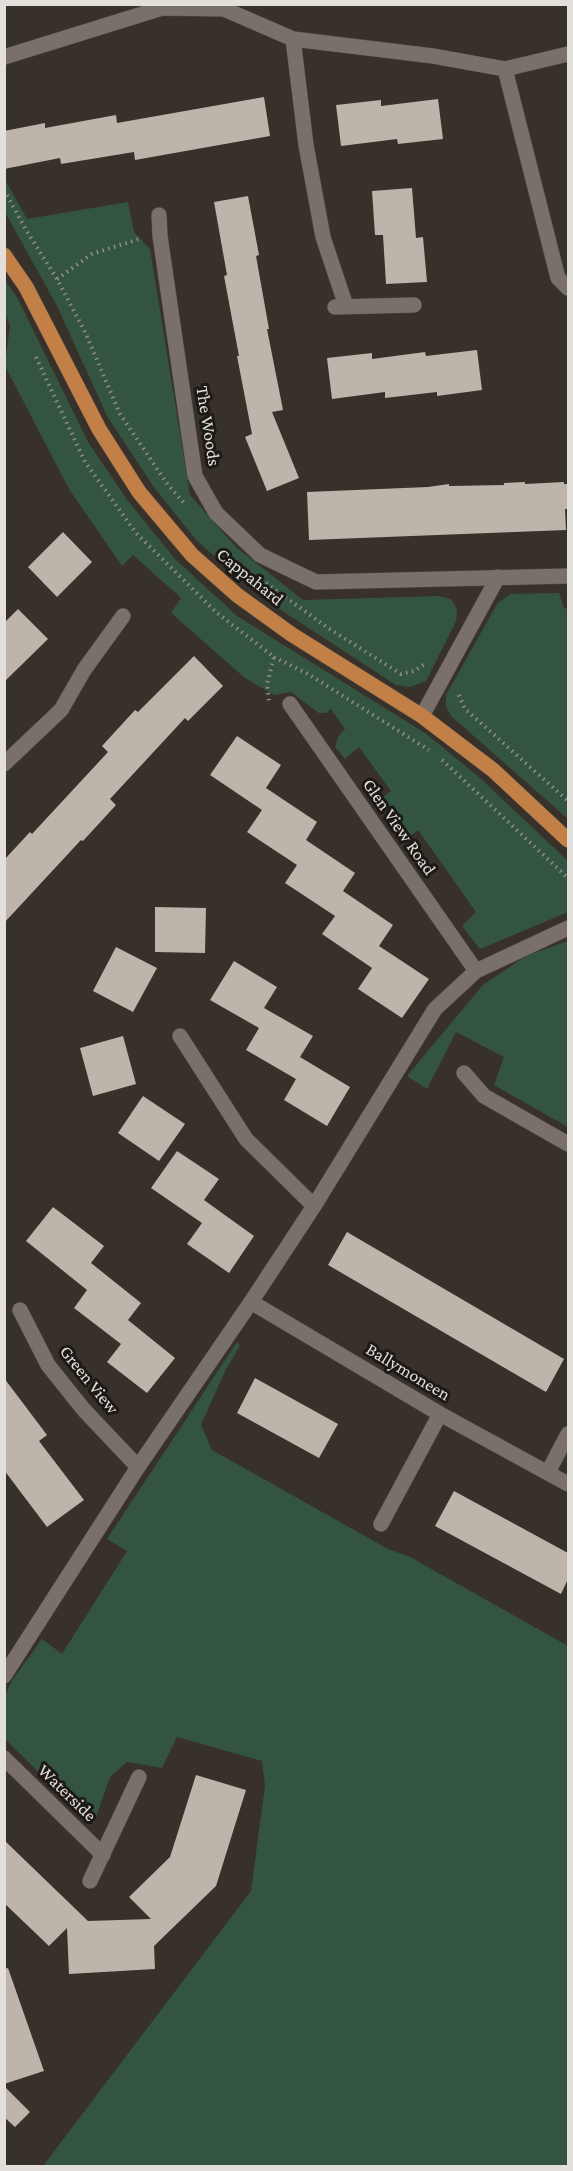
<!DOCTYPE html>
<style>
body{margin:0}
#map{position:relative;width:573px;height:2171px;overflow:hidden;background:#383129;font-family:"Crimson Pro",serif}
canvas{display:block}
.frame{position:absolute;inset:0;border:6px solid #e3dfda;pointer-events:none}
</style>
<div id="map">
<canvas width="573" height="2171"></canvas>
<div class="frame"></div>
</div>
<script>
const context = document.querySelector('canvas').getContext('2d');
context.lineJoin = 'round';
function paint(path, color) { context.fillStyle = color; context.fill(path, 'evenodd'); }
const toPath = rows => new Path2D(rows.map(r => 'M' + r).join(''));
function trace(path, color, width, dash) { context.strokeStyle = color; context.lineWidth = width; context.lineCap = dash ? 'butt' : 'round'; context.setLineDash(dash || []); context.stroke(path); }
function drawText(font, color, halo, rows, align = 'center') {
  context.font = font + ' "Crimson Pro",serif'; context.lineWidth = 6; context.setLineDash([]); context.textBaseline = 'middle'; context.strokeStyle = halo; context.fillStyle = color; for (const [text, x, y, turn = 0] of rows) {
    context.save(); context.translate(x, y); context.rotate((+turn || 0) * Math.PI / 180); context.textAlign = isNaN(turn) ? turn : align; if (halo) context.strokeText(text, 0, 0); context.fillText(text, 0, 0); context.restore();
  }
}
const green = toPath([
 [4,178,27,219,128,202,134,232,150,249,190,495,236,547,303,600,438,596,451,599,457,609,456,621,426,681,410,687,396,685,264,599,197,541,153,486,107,416,57,306,5,212],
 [5,280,18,299,88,442,128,501,175,559,237,616,425,733,480,778,568,861,568,912,480,949,462,926,476,912,418,830,410,836,383,797,391,791,359,747,345,759,335,747,338,737,345,729,331,709,326,713,319,713,291,692,274,695,245,678,171,613,181,598,133,555,122,566,69,489,5,366,10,326,5,313],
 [559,593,564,608,568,609,568,819,451,716,446,706,446,695,497,604,510,594],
 [568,941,568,1127,494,1085,504,1057,456,1032,427,1089,407,1076,483,985,526,956],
 [237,1342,240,1346,226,1369,201,1425,212,1450,388,1549,410,1557,568,1646,568,2166,43,2166,251,1891,265,1786,262,1761,177,1737,162,1768,127,1762,110,1777,94,1823,81,1814,6,1740,5,1696,11,1682,42,1639,62,1654,127,1551,107,1539]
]);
const building = toPath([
 [264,97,270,136,135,160,134,152,61,164,60,158,4,169,4,131,45,123,45,128,116,115,117,123],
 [438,99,443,139,398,144,397,139,341,146,336,105,381,100,381,106],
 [412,188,416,238,423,237,427,282,386,284,383,235,375,235,372,191],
 [248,196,259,255,256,256,269,329,267,329,283,410,272,412,299,478,267,491,245,437,252,434,237,356,239,356,224,276,227,275,214,202],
 [477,350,482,390,437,396,437,392,385,398,385,392,332,399,327,358,372,353,372,359,425,352,426,356],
 [525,482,525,484,564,482,564,484,568,484,568,509,565,509,566,530,309,540,307,492,428,487,449,484,449,486,504,485,504,483],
 [63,532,92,562,57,597,28,567],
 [18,609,48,639,4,682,4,623],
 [194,656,223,686,188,721,185,718,110,799,116,805,83,841,81,840,4,923,4,860,30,832,32,834,108,752,102,746,135,710,138,712],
 [237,736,281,765,266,788,317,822,306,840,355,873,343,891,393,925,379,946,429,979,402,1018,358,989,372,968,322,934,335,916,285,883,297,865,247,832,262,810,210,775],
 [155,907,206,908,205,953,155,952],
 [116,947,157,968,133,1012,93,991],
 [234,961,277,987,264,1008,313,1036,300,1057,350,1087,327,1126,284,1100,296,1079,246,1050,259,1028,210,1000],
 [123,1036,136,1084,93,1096,80,1048],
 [143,1096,185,1124,159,1161,118,1133],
 [177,1151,219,1179,204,1200,254,1236,229,1273,187,1244,202,1223,151,1188],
 [53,1207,104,1246,91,1263,141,1303,128,1320,175,1358,147,1393,107,1362,121,1344,74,1308,87,1290,26,1241],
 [347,1232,564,1359,546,1392,328,1265],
 [4,1378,47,1435,39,1441,84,1500,47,1527,4,1470],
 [255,1378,338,1424,319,1458,237,1413],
 [454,1491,568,1553,568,1579,561,1594,435,1526],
 [196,1775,246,1790,216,1886,154,1946,155,1969,69,1974,67,1928,49,1946,4,1903,4,1840,88,1921,151,1919,129,1897,170,1857],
 [8,1968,44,2071,4,2084,4,1969],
 [4,2086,30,2112,15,2127,4,2117]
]);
const path = toPath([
 [4,190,26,230,57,279,85,332,120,414,168,485,184,503],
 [57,279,92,254,139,239],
 [36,357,85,462,136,533,217,613,274,657,267,684,269,701],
 [266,583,328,628,401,674,414,671,426,663],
 [274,657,308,674,429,750],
 [459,695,465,709,568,801],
 [442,760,568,878]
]);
const minor = toPath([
 [293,39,306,145,323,237,346,306],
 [4,57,162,8,224,9,293,39,433,56,505,69,568,54],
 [505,69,558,278,568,288],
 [159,215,160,236,195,476,216,513,260,555,316,582,568,576],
 [335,307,414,305],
 [290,704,476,971],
 [422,716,498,577],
 [4,764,61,710,84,670,123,616],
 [180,1036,246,1139,314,1206],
 [464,1073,484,1096,568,1144],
 [251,1302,440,1414,568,1484],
 [20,1310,48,1365,84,1410,138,1467],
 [548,1472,568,1434],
 [381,1524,440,1414],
 [4,1676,138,1467,251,1302,314,1206,435,1009,476,971,568,928],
 [4,1758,103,1855],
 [90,1881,139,1777]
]);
const major = toPath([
 [4,255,26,287,99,429,139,492,192,555,237,595,291,634,422,716,493,770,568,840]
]);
const streetNames = [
 ["The Woods",208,426,81],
 ["Cappahard",250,577,39],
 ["Glen View Road",399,827,55],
 ["Ballymoneen",408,1372,31],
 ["Green View",89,1380,51],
 ["Waterside",67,1793,44]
];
paint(green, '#345442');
paint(building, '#bdb4ab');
trace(minor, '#524c46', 16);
trace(major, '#524c46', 16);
trace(path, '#928c86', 4, [1.5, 4.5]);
trace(minor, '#797169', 15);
trace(major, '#c28047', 15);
drawText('18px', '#e3dfda', '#1c1916', streetNames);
</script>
